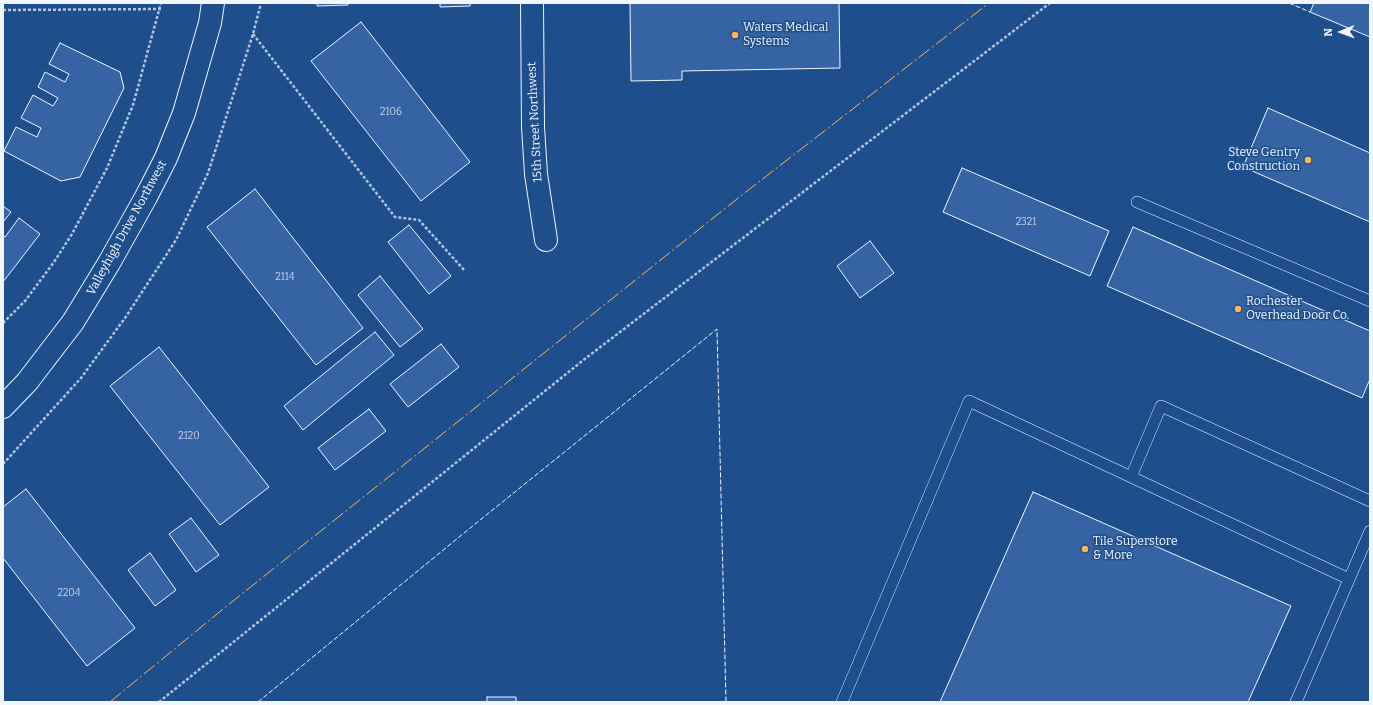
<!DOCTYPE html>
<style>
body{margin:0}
#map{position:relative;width:1373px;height:705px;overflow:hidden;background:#1f4e8c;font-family:Bitter,serif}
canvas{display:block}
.frame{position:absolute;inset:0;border:4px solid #f2f6ff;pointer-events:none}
.north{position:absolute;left:1321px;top:12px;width:40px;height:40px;-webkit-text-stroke:3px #1f4e8c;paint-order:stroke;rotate:269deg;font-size:11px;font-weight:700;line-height:16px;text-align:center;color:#f2f6ff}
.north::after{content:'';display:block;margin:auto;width:14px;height:18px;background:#f2f6ff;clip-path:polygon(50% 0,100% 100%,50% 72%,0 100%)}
</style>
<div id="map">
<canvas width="1373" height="705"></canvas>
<div class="frame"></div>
<div class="north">N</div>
</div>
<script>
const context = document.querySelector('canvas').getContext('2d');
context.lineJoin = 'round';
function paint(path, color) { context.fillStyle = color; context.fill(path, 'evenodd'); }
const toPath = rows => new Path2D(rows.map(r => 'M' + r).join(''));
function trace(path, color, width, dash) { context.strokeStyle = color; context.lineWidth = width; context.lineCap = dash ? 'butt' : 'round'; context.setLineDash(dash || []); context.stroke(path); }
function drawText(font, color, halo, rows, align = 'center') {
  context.font = font + ' Bitter,serif'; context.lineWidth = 3; context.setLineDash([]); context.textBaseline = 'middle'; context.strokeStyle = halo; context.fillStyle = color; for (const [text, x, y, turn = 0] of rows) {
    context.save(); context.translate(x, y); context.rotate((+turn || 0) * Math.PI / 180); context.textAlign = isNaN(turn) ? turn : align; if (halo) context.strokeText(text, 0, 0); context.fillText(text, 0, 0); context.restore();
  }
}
const building = toPath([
 [317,3,348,3,348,5,317,6,317,3],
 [440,3,470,3,470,6,440,7,440,3],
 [630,3,839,3,840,68,682,71,682,80,631,81,630,3],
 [1314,3,1370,3,1370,37,1310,12,1314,3],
 [361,22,470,162,421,201,311,61,361,22],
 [60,43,120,72,124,88,80,177,61,181,4,151,16,127,37,137,41,128,21,118,33,95,53,106,58,98,38,87,45,72,65,82,69,74,49,64,60,43],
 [1268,108,1370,153,1370,222,1243,167,1268,108],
 [962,168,1109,231,1090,276,943,212,962,168],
 [255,189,363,328,316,365,207,227,255,189],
 [3,206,11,212,3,222,3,206],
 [19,218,40,234,3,282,3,236,5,237,19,218],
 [409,225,451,276,429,294,388,242,409,225],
 [1133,227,1370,331,1370,379,1362,398,1107,286,1133,227],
 [870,241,894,273,860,298,837,266,870,241],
 [380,276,423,329,400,347,358,295,380,276],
 [375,332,394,355,303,430,284,406,375,332],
 [441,344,459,367,408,407,390,384,441,344],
 [159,347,269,487,220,525,110,386,159,347],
 [369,409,386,431,335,470,318,448,369,409],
 [26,489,135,628,87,666,3,558,3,507,26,489],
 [1033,492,1291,606,1248,702,940,702,1033,492],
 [191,518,219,555,196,572,169,534,191,518],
 [150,553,176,590,155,606,128,570,150,553],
 [487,697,516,697,516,702,487,702,487,697]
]);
const path = toPath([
 [3,10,161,9],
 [253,34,395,217,419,220,465,271],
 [3,323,25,301,54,262,72,234,107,168,133,105,161,3],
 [3,464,81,378,125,318,176,240,208,173,253,34,261,3],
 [159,702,586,358,1050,3]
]);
const service = toPath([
 [1137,202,1370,301],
 [1131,477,1161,406,1370,501],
 [842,702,969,401,1349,579],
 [1296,702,1370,531]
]);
const minor = toPath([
 [532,3,533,127,536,174,546,240]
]);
const secondary = toPath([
 [3,407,27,382,73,322,109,263,146,197,166,158,184,113,210,23,213,3]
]);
const fence = toPath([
 [1289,3,1310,12],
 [258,702,464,533,717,329,726,702]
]);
const power = toPath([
 [110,702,228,605,742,195,989,3]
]);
const markers = [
 [735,35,4,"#ffb74d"],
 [1308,160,4,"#ffb74d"],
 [1238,309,4,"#ffb74d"],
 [1085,549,4,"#ffb74d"]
];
const numberNames = [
 ["2106",391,112],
 ["2321",1026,222],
 ["2114",285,277],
 ["2120",189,436],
 ["2204",69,593]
];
const poiNames = [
 ["Waters Medical",743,28],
 ["Systems",743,42],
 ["Steve Gentry",1300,153,"right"],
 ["Construction",1300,167,"right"],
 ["Rochester",1246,302],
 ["Overhead Door Co.",1246,316],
 ["Tile Superstore",1093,542],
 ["& More",1093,556]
];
const streetNames = [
 ["15th Street Northwest",535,122,-93],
 ["Valleyhigh Drive Northwest",127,228,-61]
];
paint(building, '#3563a3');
trace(building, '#f2f6ff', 1);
trace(service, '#f2f6ff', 12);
trace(minor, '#f2f6ff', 24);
trace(secondary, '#f2f6ff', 24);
trace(path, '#b3c4dc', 2.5, [3, 2]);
trace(service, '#1f4e8c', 11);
trace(minor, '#1f4e8c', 22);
trace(secondary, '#1f4e8c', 22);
trace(fence, '#f2f6ff', 1, [5, 2]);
trace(power, '#ffb74d', 1, [14, 3, 2, 3]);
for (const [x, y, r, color] of markers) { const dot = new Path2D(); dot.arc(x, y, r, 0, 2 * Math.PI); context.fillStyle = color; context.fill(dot); trace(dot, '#1f4e8c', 1.5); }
drawText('10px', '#c3d1e8', null, numberNames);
drawText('12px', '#f2f6ff', '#1f4e8c', poiNames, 'left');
drawText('12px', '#f2f6ff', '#1f4e8c', streetNames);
</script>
